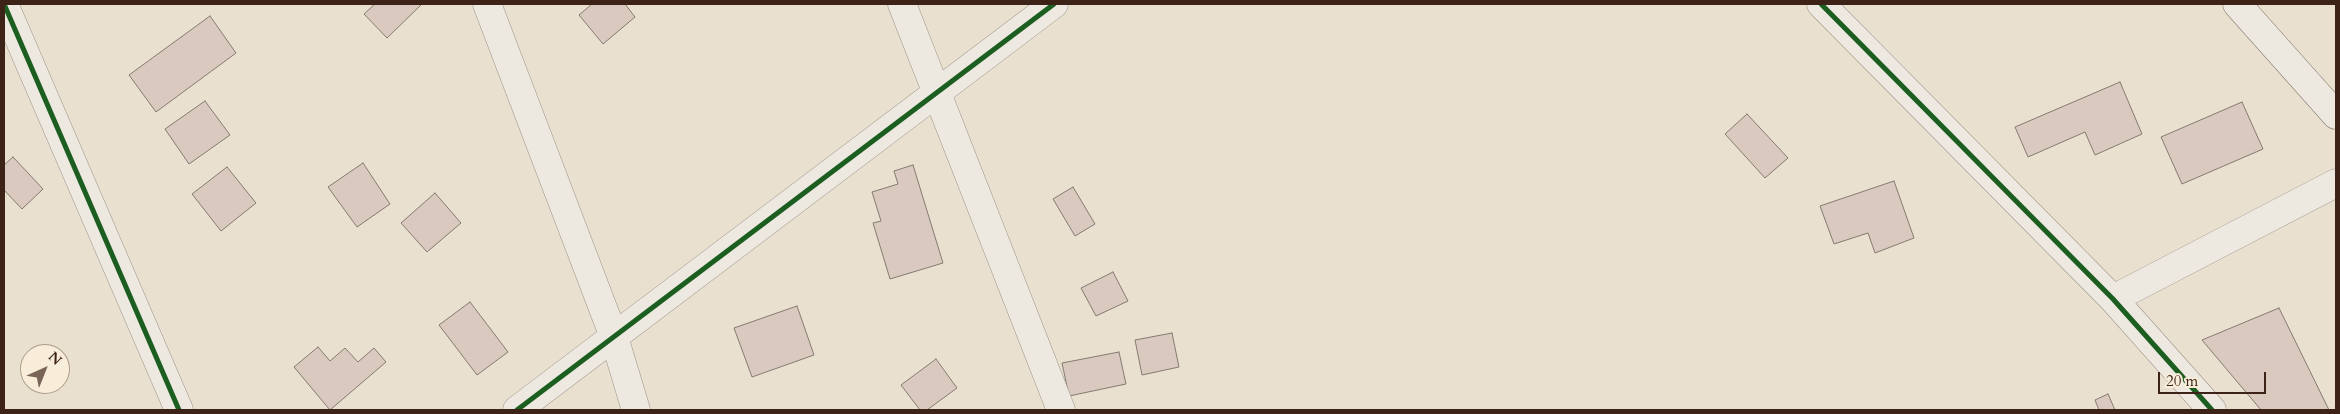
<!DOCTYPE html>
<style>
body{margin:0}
#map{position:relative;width:2340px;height:414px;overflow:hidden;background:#eae0cf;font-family:Cardo,serif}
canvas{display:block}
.frame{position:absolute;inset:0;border:5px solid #3c2217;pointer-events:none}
.north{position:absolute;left:20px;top:344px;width:50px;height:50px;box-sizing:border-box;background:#f8edd9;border:1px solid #ad9c8b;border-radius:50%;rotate:44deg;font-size:14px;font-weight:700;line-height:20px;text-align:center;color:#3c2217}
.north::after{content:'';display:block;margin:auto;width:18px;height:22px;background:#796457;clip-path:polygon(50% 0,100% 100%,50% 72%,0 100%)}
.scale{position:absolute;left:2158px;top:372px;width:108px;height:22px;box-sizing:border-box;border:2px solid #3c2217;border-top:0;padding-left:6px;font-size:15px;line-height:18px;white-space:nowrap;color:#3c2217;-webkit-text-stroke:4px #f8edd9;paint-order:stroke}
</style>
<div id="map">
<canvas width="2340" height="414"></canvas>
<div class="frame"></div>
<div class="north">N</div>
<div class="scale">20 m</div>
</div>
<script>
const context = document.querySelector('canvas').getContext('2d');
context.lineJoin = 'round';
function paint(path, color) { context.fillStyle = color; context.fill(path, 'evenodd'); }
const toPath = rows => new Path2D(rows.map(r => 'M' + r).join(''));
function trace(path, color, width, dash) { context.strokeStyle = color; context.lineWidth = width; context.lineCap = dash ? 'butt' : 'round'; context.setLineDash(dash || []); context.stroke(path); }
const building = toPath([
 [375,4,422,4,387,38,364,14,375,4],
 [592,4,625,4,635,17,603,44,579,15,592,4],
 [210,16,236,53,156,112,129,75,210,16],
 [2120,82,2142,134,2095,155,2085,132,2028,157,2015,127,2120,82],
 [205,101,230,135,189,164,165,129,205,101],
 [2242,102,2263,149,2182,184,2161,137,2242,102],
 [1747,114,1788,158,1765,178,1725,134,1747,114],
 [13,157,43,189,22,209,4,190,4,165,13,157],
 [363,163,390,204,357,227,328,187,363,163],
 [913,165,943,263,890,279,873,223,881,221,872,192,898,184,894,171,913,165],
 [227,167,256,203,221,231,192,194,227,167],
 [1894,181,1914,238,1875,253,1868,233,1834,244,1820,206,1894,181],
 [1073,187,1095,224,1075,236,1053,199,1073,187],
 [435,193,461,223,427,252,401,223,435,193],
 [1113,272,1128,301,1096,316,1081,288,1113,272],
 [470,302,508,352,477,375,439,325,470,302],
 [797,306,814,355,752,377,734,328,797,306],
 [2279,308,2329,410,2261,410,2202,340,2279,308],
 [1172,333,1179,367,1142,375,1135,340,1172,333],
 [318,347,330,361,345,348,358,362,374,348,386,362,330,410,294,367,318,347],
 [1119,352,1126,384,1069,396,1062,363,1119,352],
 [936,359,957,388,927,410,920,410,901,385,936,359],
 [2108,394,2115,410,2099,410,2095,400,2108,394]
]);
const street = toPath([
 [4,4,179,410],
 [487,4,614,337,636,410],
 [902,4,1061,410],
 [1821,4,2113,299,2212,410],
 [2113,299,2336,183],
 [517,410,1054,4]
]);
const secondary = toPath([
 [2237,4,2336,115]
]);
const cycleway = toPath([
 [4,4,179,410],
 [1821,4,2113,299,2212,410],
 [517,410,1054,4]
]);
paint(building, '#d9c9be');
trace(building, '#847a70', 1);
trace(street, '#9c9489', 29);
trace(secondary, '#847a70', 29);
trace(street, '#ede8e0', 28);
trace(secondary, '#ede8e0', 28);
trace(cycleway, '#1b5e20', 5);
</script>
